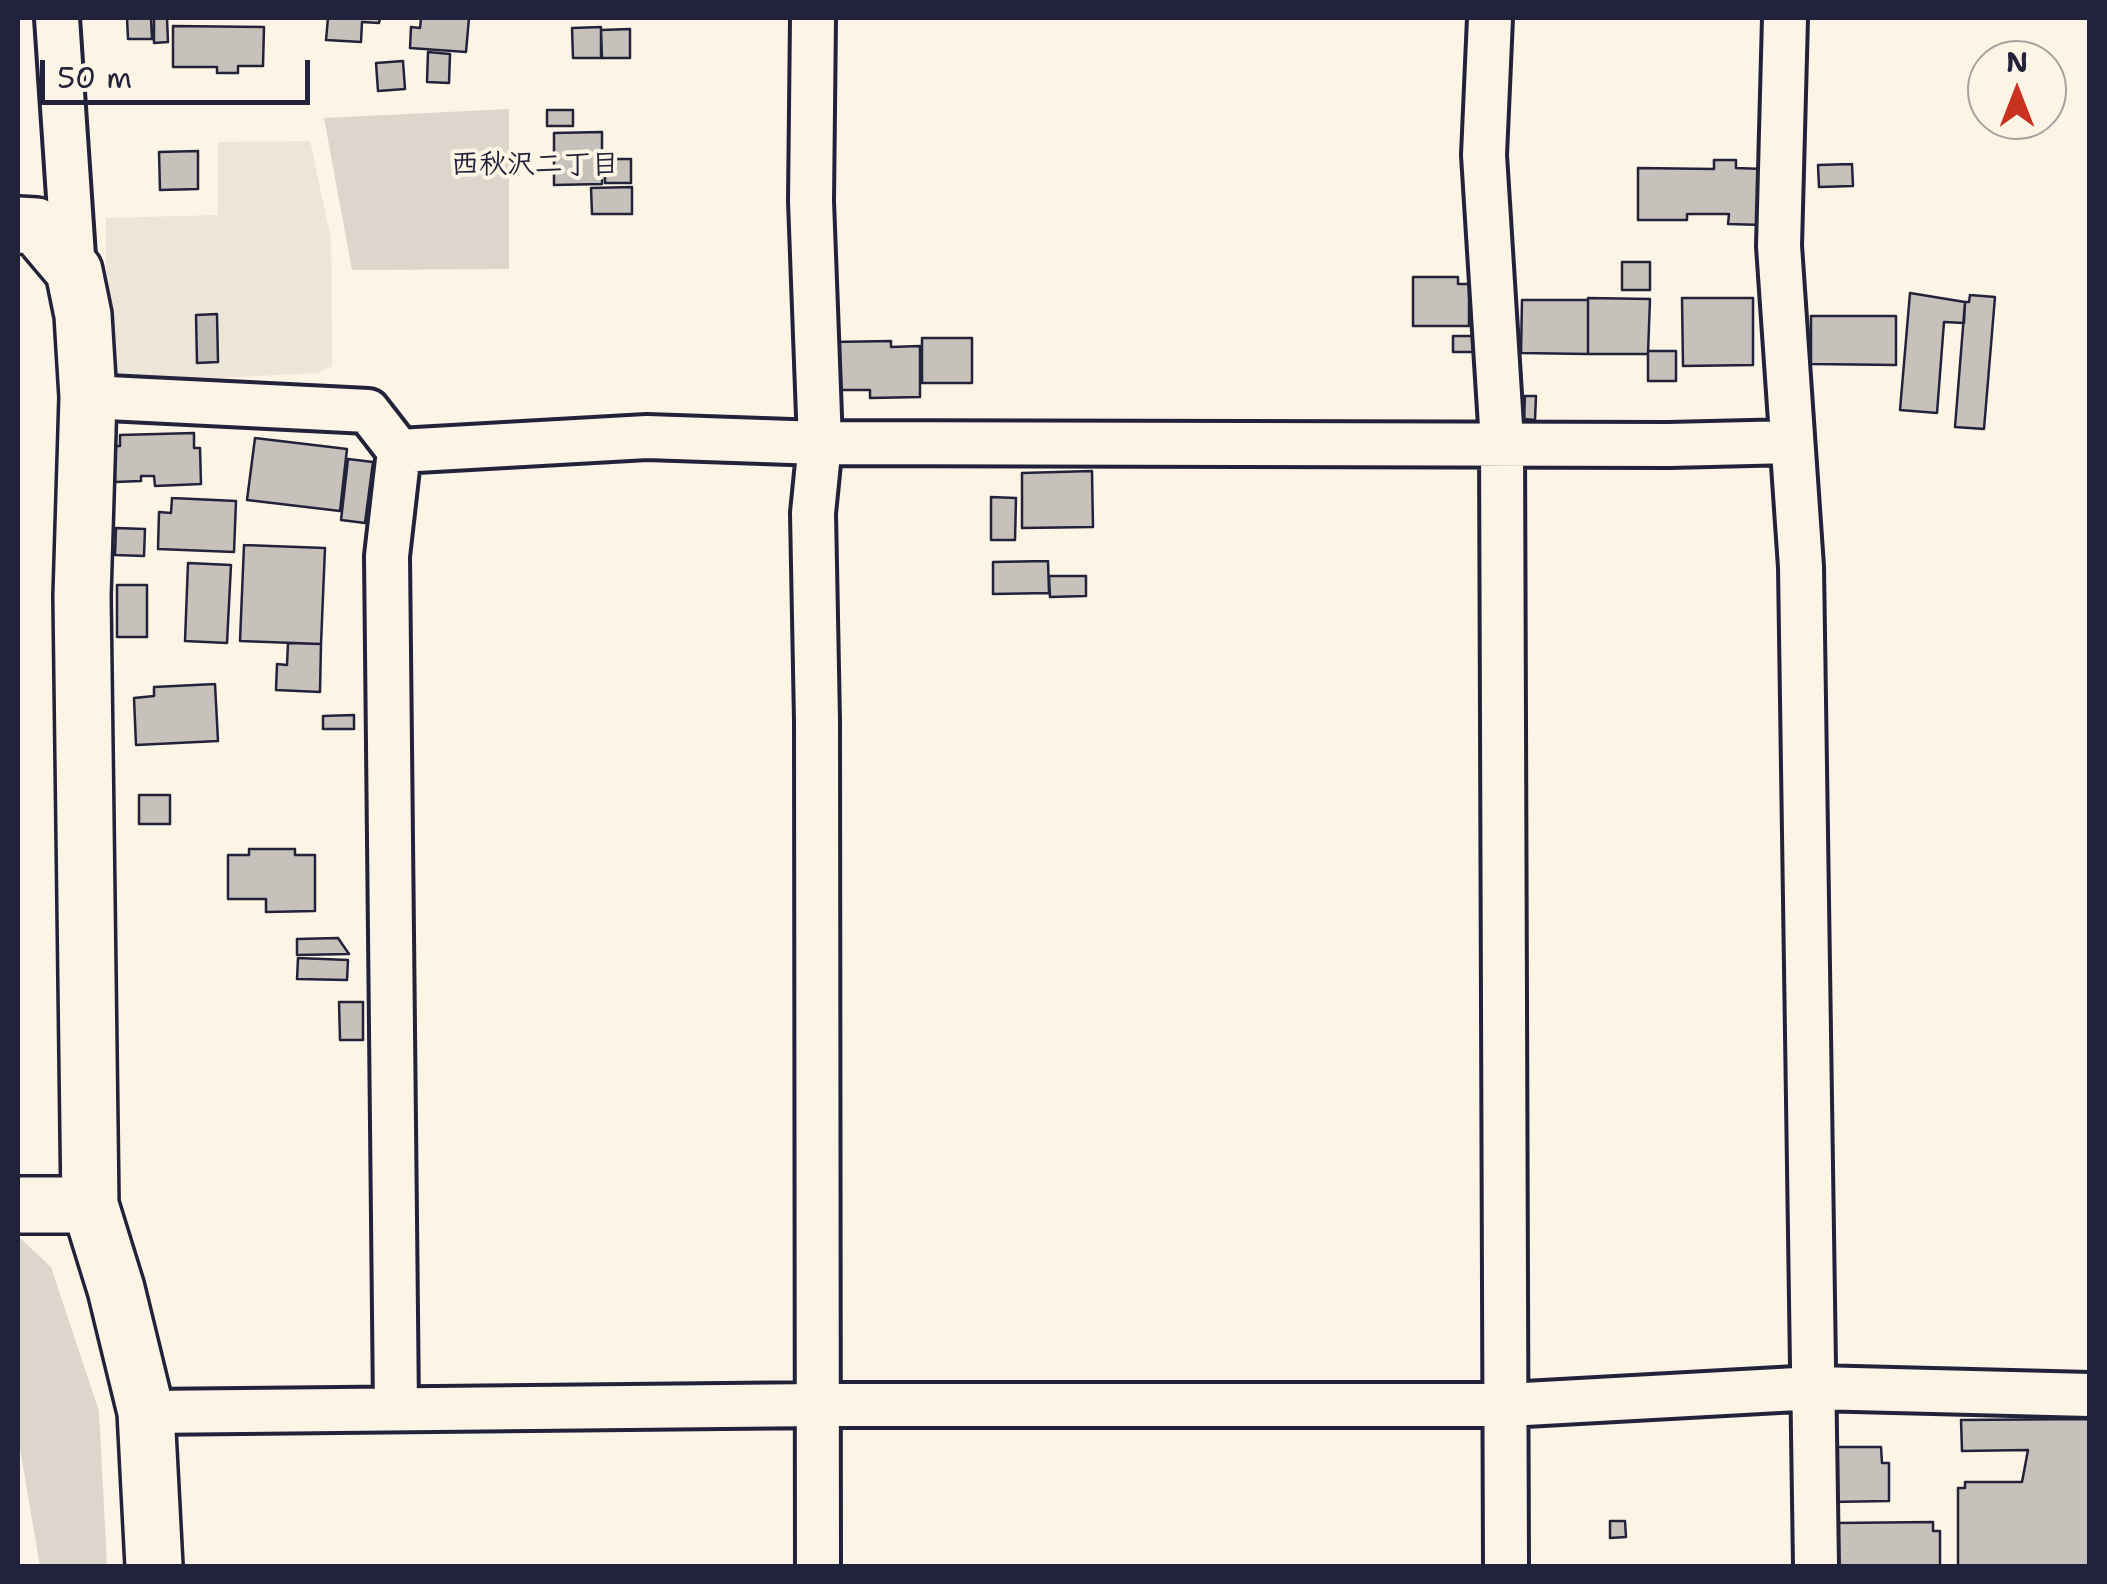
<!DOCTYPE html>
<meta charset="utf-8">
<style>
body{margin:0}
#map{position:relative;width:2107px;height:1584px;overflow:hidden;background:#fcf5e5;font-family:"Shantell Sans",sans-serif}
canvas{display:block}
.frame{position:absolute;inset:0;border:20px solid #22223b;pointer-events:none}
.north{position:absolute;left:1967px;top:40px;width:100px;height:100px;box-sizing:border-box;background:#fcf5e5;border:2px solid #a5a1a1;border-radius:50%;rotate:0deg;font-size:28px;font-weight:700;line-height:40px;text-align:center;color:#22223b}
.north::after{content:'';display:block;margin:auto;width:35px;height:45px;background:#c8321e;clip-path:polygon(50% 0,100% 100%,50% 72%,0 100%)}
.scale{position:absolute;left:40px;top:60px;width:270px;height:45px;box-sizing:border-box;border:5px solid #22223b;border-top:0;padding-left:12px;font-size:30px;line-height:35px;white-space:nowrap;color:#22223b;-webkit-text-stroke:8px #fcf5e5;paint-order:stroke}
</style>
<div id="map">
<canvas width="2107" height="1584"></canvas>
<div class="frame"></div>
<div class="north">N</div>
<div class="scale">50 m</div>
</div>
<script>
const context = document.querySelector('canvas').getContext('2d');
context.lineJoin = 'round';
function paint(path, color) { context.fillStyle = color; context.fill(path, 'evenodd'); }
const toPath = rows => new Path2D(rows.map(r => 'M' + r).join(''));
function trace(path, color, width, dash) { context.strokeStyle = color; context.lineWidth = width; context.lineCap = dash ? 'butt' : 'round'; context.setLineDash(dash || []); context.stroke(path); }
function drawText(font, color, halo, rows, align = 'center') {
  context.font = font + ' "Shantell Sans","Klee One",sans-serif'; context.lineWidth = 8; context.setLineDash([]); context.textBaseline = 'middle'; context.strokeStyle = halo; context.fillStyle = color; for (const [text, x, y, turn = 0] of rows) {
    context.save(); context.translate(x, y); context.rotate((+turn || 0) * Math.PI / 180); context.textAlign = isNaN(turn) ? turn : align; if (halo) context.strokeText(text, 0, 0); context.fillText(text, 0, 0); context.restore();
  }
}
const built = toPath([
 [310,141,331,239,332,366,317,373,120,383,106,379,106,218,218,215,218,142]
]);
const green = toPath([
 [509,109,509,269,352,270,324,118],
 [18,1236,51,1267,99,1411,107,1566,40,1566,18,1437]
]);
const building = toPath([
 [127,18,151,18,152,39,128,39,127,18],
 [154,18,167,18,168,42,154,43,154,18],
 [328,18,380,18,379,23,362,22,361,42,326,40,328,18],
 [421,18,469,18,466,52,410,48,411,27,420,28,421,18],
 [173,26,264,27,263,66,238,66,238,73,217,73,217,67,173,67,173,26],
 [601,27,601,58,573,58,572,28,601,27],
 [630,29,630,58,602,58,601,30,630,29],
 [428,52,450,54,449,83,427,82,428,52],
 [403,61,405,89,378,91,376,63,403,61],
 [547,110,573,110,573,126,547,126,547,110],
 [602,132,602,184,554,185,554,133,602,132],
 [198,151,198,189,160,190,159,152,198,151],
 [605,159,631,159,631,183,605,183,605,159],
 [1714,160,1736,160,1736,168,1763,169,1763,225,1728,224,1729,214,1687,214,1687,220,1638,220,1638,168,1714,169,1714,160],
 [1852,164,1853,186,1819,187,1818,165,1852,164],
 [632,187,632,214,592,214,591,188,632,187],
 [1622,262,1650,262,1650,290,1622,290,1622,262],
 [1413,277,1458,277,1458,284,1469,284,1469,326,1413,326,1413,277],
 [1910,293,1965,302,1964,323,1944,322,1937,413,1900,410,1910,293],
 [1970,295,1995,297,1984,429,1955,427,1965,302,1969,302,1970,295],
 [1588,298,1650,299,1648,354,1588,354,1588,298],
 [1682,298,1753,298,1753,365,1683,366,1682,298],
 [1522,300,1588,300,1588,354,1521,353,1522,300],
 [217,314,218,362,197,363,196,315,217,314],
 [1811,316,1896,316,1896,365,1811,364,1811,316],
 [1453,336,1481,336,1481,352,1453,352,1453,336],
 [922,338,972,338,972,383,922,383,922,338],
 [891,341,891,347,920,346,920,397,870,398,870,390,832,390,832,342,891,341],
 [1648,351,1676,351,1676,381,1648,381,1648,351],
 [1525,396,1536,396,1535,420,1524,419,1525,396],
 [194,433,194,448,200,448,201,484,155,486,154,476,141,476,141,481,115,482,114,446,120,446,120,435,194,433],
 [255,438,347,449,340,511,247,500,255,438],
 [348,459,373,462,365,523,341,520,348,459],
 [1092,471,1093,527,1022,528,1022,473,1092,471],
 [991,497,1016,498,1015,540,991,540,991,497],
 [172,498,236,501,234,552,158,549,159,512,171,513,172,498],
 [116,528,145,529,144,556,115,555,116,528],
 [244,545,325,548,321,644,240,641,244,545],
 [1048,561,1049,593,993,594,993,562,1048,561],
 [188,563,231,565,227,643,185,641,188,563],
 [1049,576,1086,576,1086,596,1050,597,1049,576],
 [117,585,147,585,147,637,117,637,117,585],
 [288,643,321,644,320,692,276,690,277,664,287,665,288,643],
 [215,684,218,741,136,745,134,698,154,696,154,687,215,684],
 [354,715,354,729,323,729,323,716,354,715],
 [139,795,170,795,170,824,139,824,139,795],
 [249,849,295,849,295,855,315,855,315,911,266,912,266,899,228,899,228,855,249,855,249,849],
 [338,938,349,954,297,955,297,939,338,938],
 [298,958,348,960,347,980,297,979,298,958],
 [339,1002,363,1002,363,1040,340,1040,339,1002],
 [2089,1419,2090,1566,1958,1566,1958,1488,1965,1488,1965,1482,2022,1482,2028,1450,1962,1451,1961,1420,2089,1419],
 [1829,1447,1881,1447,1882,1463,1889,1463,1889,1501,1830,1502,1829,1447],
 [1610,1521,1625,1521,1626,1537,1610,1538,1610,1521],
 [1933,1522,1933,1531,1940,1531,1940,1566,1833,1566,1836,1523,1933,1522]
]);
const street = toPath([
 [57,18,74,271],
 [813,18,811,201,820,443,813,513,817,721,818,1566],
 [1490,18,1484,155,1502,442,1506,1566],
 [1785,18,1779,246,1801,567,1816,1566],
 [88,397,368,411,399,451,387,556,396,1408],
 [399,451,647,437,820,443,1669,445,1792,442],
 [146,1412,820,1405,1507,1405,1815,1388,2090,1395]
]);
const secondary = toPath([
 [18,225,36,226,74,271,83,315,88,397,82,596,90,1205,116,1289,146,1412,154,1566],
 [18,1205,90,1205]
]);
const neighbourhoodNames = [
 ["西秋沢二丁目",535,166]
];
paint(built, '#ece5d8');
paint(green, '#dcd6cc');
paint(building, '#c6c1bb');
trace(building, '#22223b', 2.5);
trace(street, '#22223b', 50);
trace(secondary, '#22223b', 62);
trace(street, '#fcf5e5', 42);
trace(secondary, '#fcf5e5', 55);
drawText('bold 28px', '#22223b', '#fcf5e5', neighbourhoodNames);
</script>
